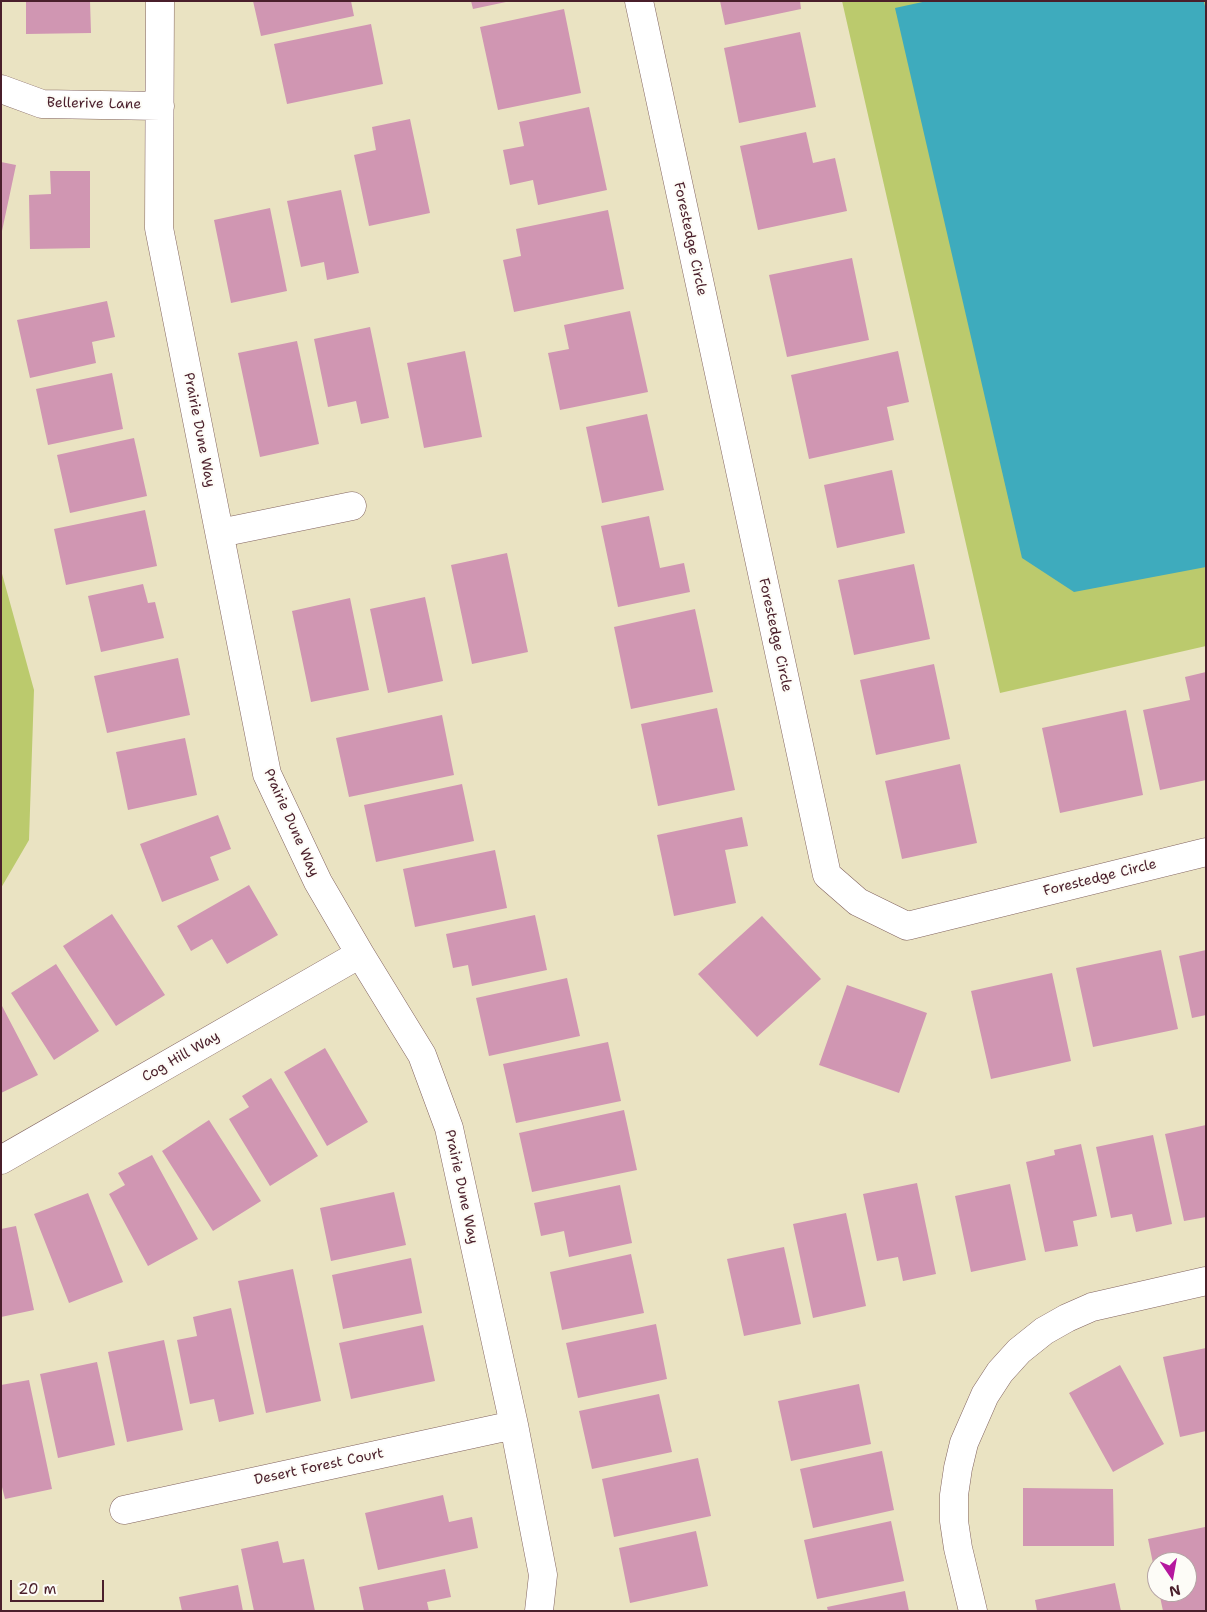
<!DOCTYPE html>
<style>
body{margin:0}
#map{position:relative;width:1207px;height:1612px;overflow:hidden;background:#eae3c2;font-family:"Shantell Sans",sans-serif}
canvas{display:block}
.frame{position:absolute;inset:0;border:2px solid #4a1f2b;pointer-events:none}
.north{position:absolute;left:1147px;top:1552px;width:50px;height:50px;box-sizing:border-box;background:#fdfcf7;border:1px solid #b5a4a5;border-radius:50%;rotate:168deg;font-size:14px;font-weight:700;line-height:20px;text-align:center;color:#4a1f2b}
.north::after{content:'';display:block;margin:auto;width:18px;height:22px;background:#b5179e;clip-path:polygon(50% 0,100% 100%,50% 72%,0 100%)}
.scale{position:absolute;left:10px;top:1580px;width:94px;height:22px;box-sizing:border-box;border:2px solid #4a1f2b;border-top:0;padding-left:6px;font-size:15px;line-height:18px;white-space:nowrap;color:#4a1f2b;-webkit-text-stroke:4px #fdfcf7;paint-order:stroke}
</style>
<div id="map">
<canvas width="1207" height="1612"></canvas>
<div class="frame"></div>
<div class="north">N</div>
<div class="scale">20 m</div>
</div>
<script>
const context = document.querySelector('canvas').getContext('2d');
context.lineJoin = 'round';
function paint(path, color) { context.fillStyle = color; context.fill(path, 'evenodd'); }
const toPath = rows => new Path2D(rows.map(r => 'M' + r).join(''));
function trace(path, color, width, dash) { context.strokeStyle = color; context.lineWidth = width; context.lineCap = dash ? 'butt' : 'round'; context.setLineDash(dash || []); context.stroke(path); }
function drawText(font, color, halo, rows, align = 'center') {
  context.font = font + ' "Shantell Sans",sans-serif'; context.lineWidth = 4; context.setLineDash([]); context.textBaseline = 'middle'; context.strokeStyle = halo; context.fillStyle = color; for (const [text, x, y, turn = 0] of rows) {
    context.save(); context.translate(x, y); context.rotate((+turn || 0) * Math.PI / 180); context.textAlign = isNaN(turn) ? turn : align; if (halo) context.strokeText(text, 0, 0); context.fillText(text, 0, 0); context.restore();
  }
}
const green = toPath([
 [842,1,1206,1,1206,646,1000,693],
 [1,570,34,690,29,840,1,888]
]);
const water = toPath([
 [927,1,1204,2,1206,10,1206,567,1074,592,1022,558,895,8]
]);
const building = toPath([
 [26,1,90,1,91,33,26,34],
 [253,1,351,1,354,16,261,36],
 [471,1,506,1,506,2,473,9],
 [720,1,800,1,801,9,725,25],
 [564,9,581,93,498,110,480,27],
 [371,24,383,84,287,104,274,44],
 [800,32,816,107,739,123,724,48],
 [589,107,607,190,538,205,533,180,510,185,503,150,524,146,519,122],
 [410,119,430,213,369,226,354,155,376,150,372,127],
 [806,132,813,163,835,158,847,211,758,230,740,146],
 [1,162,16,165,2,231,1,231],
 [50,171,90,171,90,248,30,249,29,195,51,194],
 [341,190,359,273,327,280,324,262,301,267,287,201],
 [270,208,287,291,231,303,214,220],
 [608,210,624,289,514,312,503,260,521,256,516,229],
 [852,258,869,340,787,357,769,275],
 [107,301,115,337,92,342,96,363,30,378,17,320],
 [630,311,648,392,560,410,548,353,569,349,564,325],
 [370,327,389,418,361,424,356,401,328,407,314,339],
 [297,341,319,444,260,457,238,353],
 [465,351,482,437,424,448,407,363],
 [898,351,909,402,887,407,894,440,809,459,791,375],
 [112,373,123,429,48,445,36,389],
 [647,414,664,490,602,503,586,427],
 [134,438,147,496,70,513,57,455],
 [892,470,905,533,837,548,824,485],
 [145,510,157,566,66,585,54,529],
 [649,516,660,568,684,563,690,592,618,607,601,526],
 [507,553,528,652,472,664,451,565],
 [914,564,930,639,854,655,838,580],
 [143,584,148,603,155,602,164,638,101,652,88,596],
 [425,597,443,681,388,693,370,609],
 [350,598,369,690,311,702,292,611],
 [695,609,713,692,631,709,614,627],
 [178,658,190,715,107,733,94,676],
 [934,664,950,739,876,755,860,680],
 [1206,672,1206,780,1160,790,1143,710,1190,700,1185,677],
 [717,708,735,790,658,806,641,724],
 [1126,710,1143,795,1060,813,1042,728],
 [442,715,454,775,349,797,336,738],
 [185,738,197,795,128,810,116,752],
 [960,764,977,843,902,859,885,781],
 [462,784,474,841,376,862,364,805],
 [218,815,231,849,210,857,219,880,162,902,140,844],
 [742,817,748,846,725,850,736,903,674,916,657,835],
 [495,850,507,908,415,927,403,869],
 [249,885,278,935,227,964,212,939,191,951,177,926],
 [112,914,165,995,116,1026,63,946],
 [535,915,547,970,472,986,468,965,453,968,446,934],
 [762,916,821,979,757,1037,698,974],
 [1161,950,1178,1029,1093,1047,1076,968],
 [1206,950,1206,1015,1192,1018,1179,956],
 [56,964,99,1031,54,1060,11,993],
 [1052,973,1071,1061,991,1079,971,991],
 [567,978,580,1036,489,1056,476,998],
 [847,985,927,1013,899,1093,819,1065],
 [1,1004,38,1075,1,1093],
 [608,1042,621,1101,516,1123,503,1064],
 [325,1048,368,1122,327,1146,284,1072],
 [271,1078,318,1156,270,1186,229,1119,249,1107,242,1096],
 [624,1110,637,1170,532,1192,519,1133],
 [209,1120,261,1201,213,1231,162,1151],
 [1206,1125,1206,1217,1184,1221,1165,1134],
 [1153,1135,1172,1224,1136,1232,1132,1214,1111,1218,1096,1147],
 [1081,1144,1097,1216,1073,1221,1078,1246,1045,1252,1026,1162,1055,1155,1054,1150],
 [152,1155,198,1239,148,1266,109,1194,125,1185,118,1173],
 [917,1183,936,1274,903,1281,898,1257,877,1261,863,1194],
 [1010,1184,1026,1260,971,1272,955,1196],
 [620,1185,632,1243,569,1257,564,1231,541,1236,534,1203],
 [394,1192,406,1245,331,1261,320,1208],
 [88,1193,123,1282,69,1303,34,1214],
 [846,1213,866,1306,813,1318,793,1224],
 [16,1226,34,1310,1,1317,1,1229],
 [784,1247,801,1324,744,1336,727,1259],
 [631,1254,644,1313,562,1330,550,1272],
 [411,1258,422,1313,343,1329,332,1275],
 [293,1269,321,1401,266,1413,238,1281],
 [231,1308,254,1414,219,1422,214,1399,190,1404,177,1340,197,1336,193,1317],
 [656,1324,667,1379,578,1398,566,1343],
 [423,1325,435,1381,351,1399,339,1343],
 [164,1340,183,1430,127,1442,108,1352],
 [1206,1348,1206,1431,1180,1437,1163,1357],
 [97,1362,115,1445,58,1458,40,1374],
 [1120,1365,1164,1444,1113,1472,1069,1393],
 [29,1380,52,1489,5,1499,1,1483,1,1385],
 [859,1384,871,1444,791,1461,778,1401],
 [659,1394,672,1452,592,1469,579,1411],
 [882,1451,894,1510,813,1528,800,1469],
 [698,1458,711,1516,614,1537,602,1479],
 [1023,1488,1113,1489,1114,1546,1023,1546],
 [443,1495,449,1522,472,1517,478,1548,378,1570,365,1513],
 [891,1521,904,1581,817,1599,804,1540],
 [1205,1527,1206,1611,1163,1611,1159,1592,1187,1592,1187,1562,1157,1562,1156,1578,1148,1539],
 [696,1531,708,1586,630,1603,619,1548],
 [278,1541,283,1563,304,1559,315,1611,254,1611,241,1549],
 [445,1569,451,1597,427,1602,429,1611,364,1611,359,1587],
 [1115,1583,1121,1611,1037,1611,1035,1600],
 [238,1585,243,1611,182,1611,179,1597],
 [905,1591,909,1611,828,1611,827,1607]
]);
const minor = toPath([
 [160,1,159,228,267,774,318,882,360,954,422,1055,449,1128,514,1425,543,1575,539,1611],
 [639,1,827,875,858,902,907,926,1206,852],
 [1,89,42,104,160,106],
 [220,533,352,506],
 [1,1160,360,954],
 [124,1510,514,1425],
 [973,1611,958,1548,954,1521,954,1495,958,1468,964,1443,985,1395,1000,1372,1019,1351,1044,1331,1067,1318,1092,1307,1206,1281]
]);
const streetNames = [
 ["Bellerive Lane",94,104,1],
 ["Forestedge Circle",690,239,78],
 ["Prairie Dune Way",199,430,79],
 ["Forestedge Circle",775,635,78],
 ["Prairie Dune Way",291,823,66],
 ["Forestedge Circle",1100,878,-14],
 ["Cog Hill Way",181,1057,-30],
 ["Prairie Dune Way",461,1187,78],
 ["Desert Forest Court",319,1467,-12]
];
paint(green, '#bbca6d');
paint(water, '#3eabbd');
paint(building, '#d096b2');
trace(minor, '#826460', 29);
trace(minor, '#fff', 28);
drawText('14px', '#4a1f2b', '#fdfcf7', streetNames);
</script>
